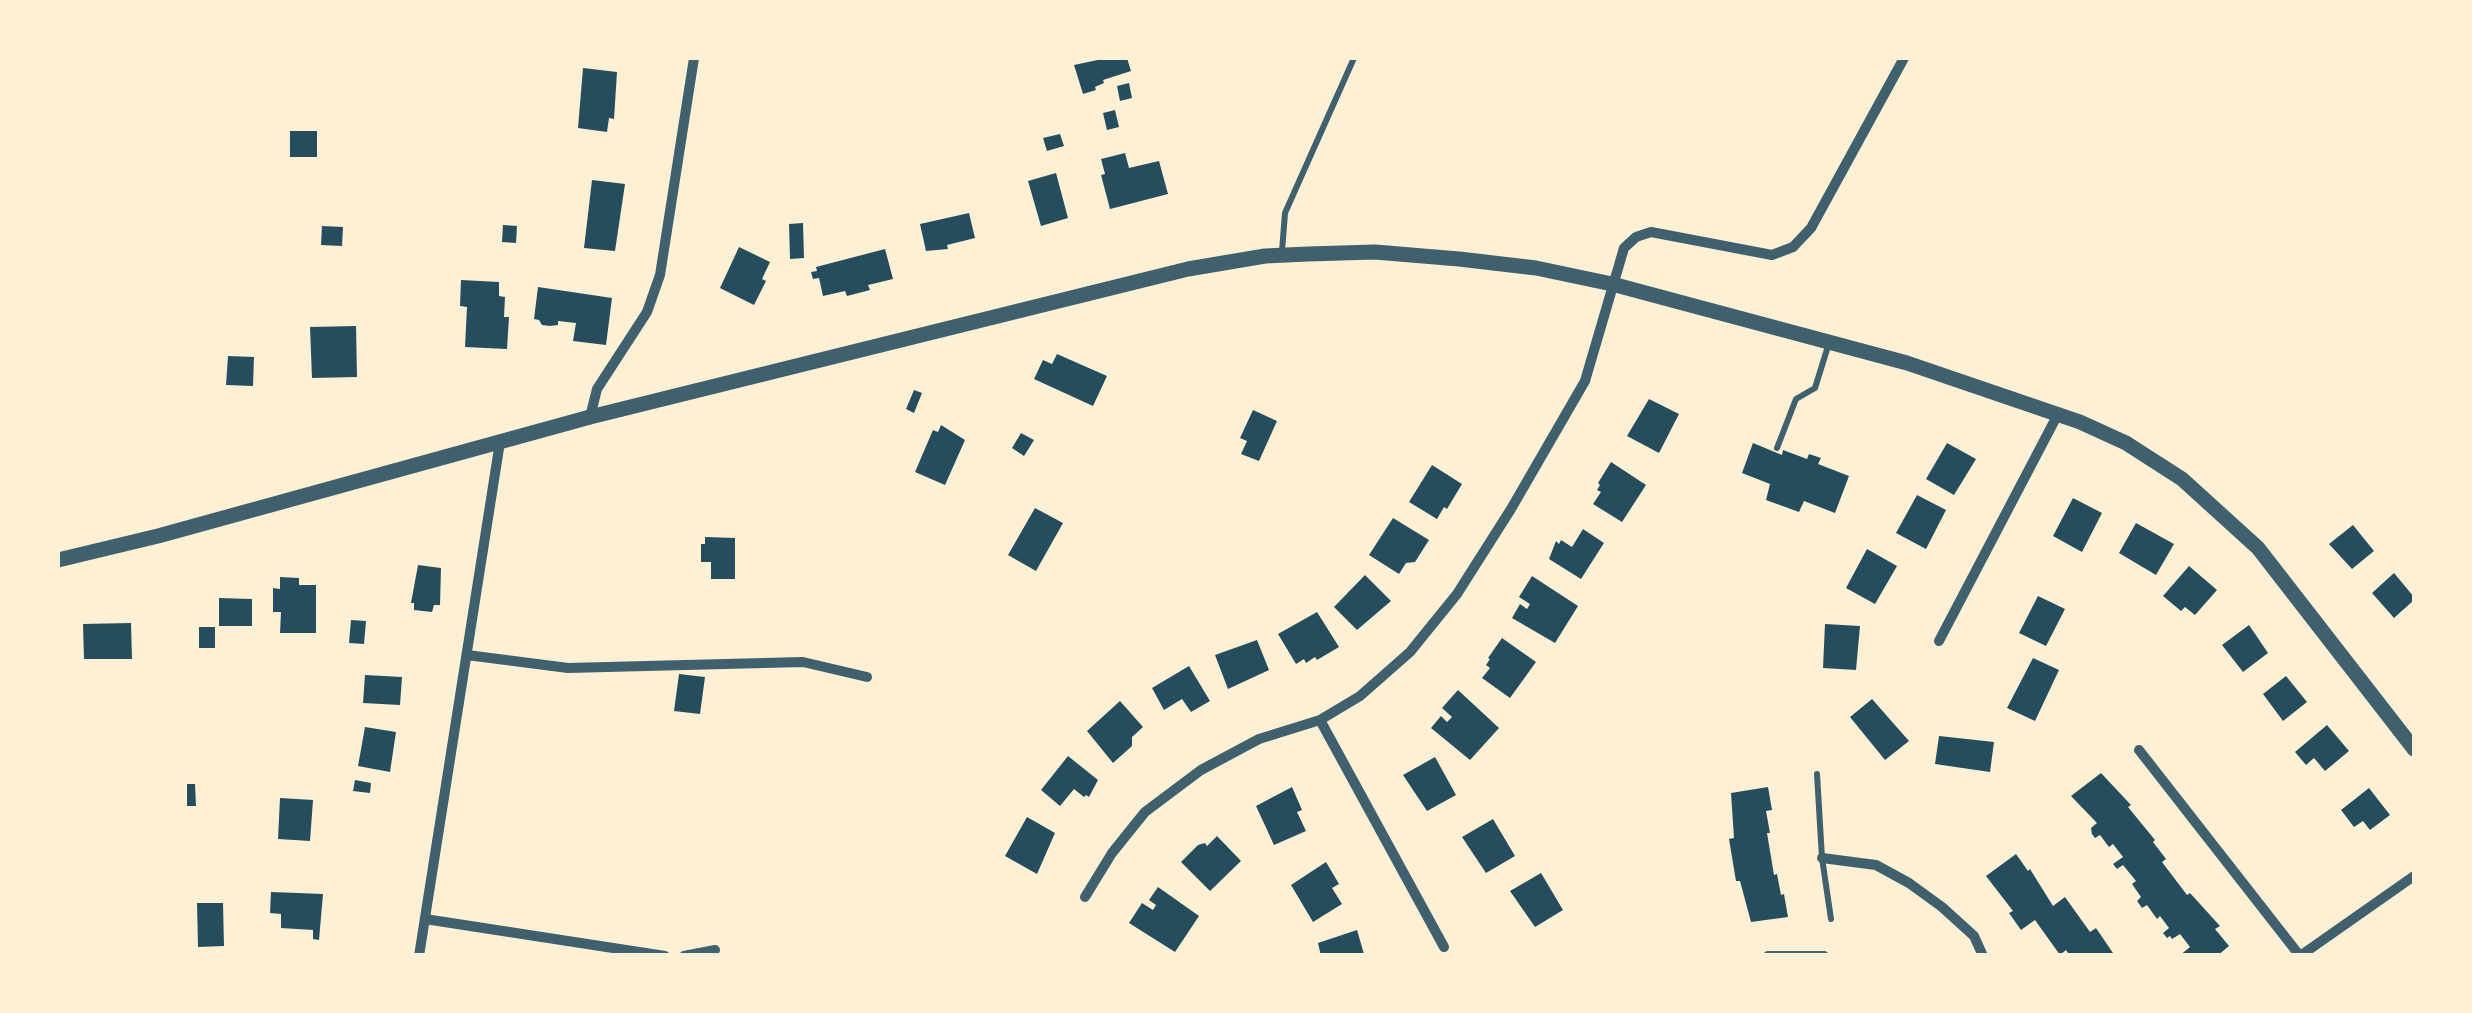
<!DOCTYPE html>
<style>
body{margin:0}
#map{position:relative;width:2472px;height:1013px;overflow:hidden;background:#fdf0d5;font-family:Arial,sans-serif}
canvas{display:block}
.frame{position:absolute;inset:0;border:60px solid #fdf0d5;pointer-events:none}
</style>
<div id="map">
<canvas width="2472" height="1013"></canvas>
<div class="frame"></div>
</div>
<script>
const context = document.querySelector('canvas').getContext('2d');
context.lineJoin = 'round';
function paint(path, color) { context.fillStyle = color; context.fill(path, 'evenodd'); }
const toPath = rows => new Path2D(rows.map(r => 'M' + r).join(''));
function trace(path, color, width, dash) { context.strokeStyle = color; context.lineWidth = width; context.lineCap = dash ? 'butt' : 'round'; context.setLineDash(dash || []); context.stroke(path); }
const building = toPath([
 [1107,58,1127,58,1131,71,1103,80,1104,83,1095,87,1096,90,1083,94,1074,65],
 [583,68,617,72,614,119,609,118,607,132,578,128],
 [1129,83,1132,98,1120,101,1117,86],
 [1115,110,1119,127,1107,130,1103,113],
 [290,131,317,131,317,157,290,157],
 [1060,134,1064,146,1047,151,1043,138],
 [1125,153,1129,168,1159,161,1168,194,1110,209,1101,175,1105,174,1101,159],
 [1056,173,1068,218,1041,226,1028,181],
 [592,180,625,184,615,251,584,248],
 [969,213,975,238,947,245,948,249,926,251,920,224],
 [803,223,804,258,790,259,789,224],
 [503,225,517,226,516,243,502,242],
 [322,226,343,227,342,246,321,245],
 [739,247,770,262,762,279,766,281,754,305,720,288],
 [885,249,893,279,868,285,870,290,847,296,845,291,823,296,819,278,813,279,811,272,817,271,816,267],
 [461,280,499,282,499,296,505,297,504,317,509,317,507,349,465,347,467,307,460,306],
 [538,287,612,298,606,345,573,341,576,323,558,321,558,325,550,326,542,325,539,320,534,319],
 [356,326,357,377,312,378,310,327],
 [1057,354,1107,376,1093,406,1034,379,1043,360,1052,364],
 [228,356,254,357,253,386,226,385],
 [914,390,922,393,914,413,906,409],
 [1649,399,1679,414,1659,453,1627,436],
 [1253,410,1277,421,1259,461,1241,454,1247,441,1240,438],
 [941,425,965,440,945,485,915,472,933,430,938,432],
 [1021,433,1034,440,1024,456,1012,448],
 [1753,443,1782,455,1783,450,1807,459,1809,454,1821,458,1818,464,1849,476,1835,513,1804,501,1799,512,1766,500,1770,484,1742,473],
 [1947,443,1976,459,1954,495,1926,479],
 [1611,462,1646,485,1622,522,1593,504,1601,492,1597,490,1600,485,1598,483],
 [1432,465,1462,484,1447,509,1444,507,1437,519,1409,502],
 [1917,495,1946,510,1926,549,1896,533],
 [2073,498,2102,513,2082,552,2053,536],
 [1035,508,1063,523,1036,571,1008,555],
 [1393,518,1429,540,1415,562,1406,563,1399,574,1369,555],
 [2136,523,2174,544,2156,575,2119,553],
 [2353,525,2374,551,2352,569,2329,544],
 [1583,529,1604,543,1581,579,1549,559,1556,541,1559,544,1561,540,1572,547],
 [705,537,735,538,735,579,711,579,711,562,701,562,701,544,705,544],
 [1867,549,1897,566,1875,604,1846,588],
 [418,565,441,568,440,605,434,605,432,612,414,610,414,603,411,603],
 [2189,566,2217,590,2195,615,2185,607,2181,611,2163,596],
 [2394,573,2414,597,2414,600,2394,618,2372,593],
 [1365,575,1391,601,1357,630,1334,607],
 [1532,576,1578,606,1555,643,1512,618,1520,604,1527,609,1530,604,1519,597],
 [280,577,299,578,299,585,316,585,316,633,280,633,281,612,273,612,273,588,280,589],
 [2038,596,2065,609,2046,646,2019,633],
 [219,598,252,599,252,626,219,626],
 [1317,612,1339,647,1317,660,1315,657,1306,663,1304,659,1296,664,1278,634],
 [351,620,366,621,364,644,349,643],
 [131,623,132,659,84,659,83,624],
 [1825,624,1860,626,1856,670,1823,668],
 [2249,625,2268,653,2243,672,2222,645],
 [199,627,215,627,215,648,199,648],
 [1502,638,1536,662,1510,698,1482,678,1490,668,1486,665,1490,659,1488,658],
 [1257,640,1269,670,1228,689,1215,655],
 [2033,658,2059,670,2035,721,2007,708],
 [1189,666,1210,701,1191,712,1182,699,1164,710,1152,688],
 [679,674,705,677,700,714,674,711],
 [365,675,402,677,400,705,363,703],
 [2286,676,2307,702,2283,721,2263,694],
 [1458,690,1499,728,1470,760,1431,728,1441,716,1447,722,1452,717,1442,708],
 [1872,699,1909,741,1885,760,1850,717],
 [1120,701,1143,727,1132,737,1132,746,1113,763,1087,731],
 [2327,725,2349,751,2325,771,2314,758,2306,765,2295,752],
 [365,727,396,732,390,772,358,766],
 [1939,736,1994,742,1990,772,1935,764],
 [1068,756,1098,780,1089,797,1086,795,1084,797,1074,789,1060,806,1041,790],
 [1435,757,1456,795,1427,811,1403,775],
 [2101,773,2131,805,2128,807,2155,840,2153,842,2166,859,2162,862,2187,895,2190,893,2220,926,2215,929,2229,946,2217,956,2179,956,2190,947,2180,934,2172,939,2170,936,2167,938,2163,933,2169,928,2160,916,2157,919,2147,905,2142,908,2137,901,2141,897,2132,884,2136,881,2123,865,2117,869,2113,864,2123,857,2113,844,2109,847,2100,835,2095,838,2092,834,2091,828,2097,823,2071,796],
 [355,780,371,783,370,793,353,791],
 [187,784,195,784,196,806,187,806],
 [1292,787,1302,810,1297,812,1306,831,1274,845,1256,806],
 [1768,787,1772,810,1766,811,1770,833,1767,833,1774,875,1777,874,1781,895,1784,894,1788,917,1751,922,1740,881,1736,881,1729,839,1734,838,1731,793],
 [2369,788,2390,815,2370,830,2363,821,2354,827,2341,810],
 [280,798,313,800,310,841,278,839],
 [1027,817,1055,833,1037,874,1005,856],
 [1493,819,1515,856,1486,873,1462,837],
 [1217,836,1241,861,1210,891,1181,862,1198,845,1205,843,1207,846],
 [2016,854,2028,871,2030,869,2053,906,2065,897,2090,932,2096,928,2115,956,2070,956,2066,950,2060,955,2035,920,2021,930,2009,913,2013,911,1986,876],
 [1326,862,1339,884,1332,888,1342,904,1313,922,1291,885],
 [1541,873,1563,910,1535,927,1510,891],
 [1158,887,1199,916,1175,952,1129,923,1142,903,1153,910,1156,905,1149,900],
 [271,892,323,894,319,940,313,939,313,930,281,928,281,914,270,913],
 [197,903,223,903,224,946,198,947],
 [1357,930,1364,954,1321,956,1318,943]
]);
const service = toPath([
 [1282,251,1285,213,1354,58],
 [1777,448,1796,399,1815,388,1829,343],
 [1817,774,1822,858,1831,919]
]);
const minor = toPath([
 [590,417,597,389,647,312,660,275,694,58],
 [1939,641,2058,414],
 [467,655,568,668,803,662,867,677],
 [1320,720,1444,947],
 [2139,750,2300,956],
 [1822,858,1876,865,1909,883,1942,907,1974,936,1983,956],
 [1085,897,1112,853,1145,812,1201,770,1259,739,1320,720,1360,696,1410,652,1457,594,1511,509,1585,381,1624,248,1636,237,1651,232,1772,255,1793,247,1811,228,1904,58],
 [425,919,665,956],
 [419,956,500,442],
 [684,956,715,950],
 [1768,956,1824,956],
 [2300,956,2414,876]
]);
const tertiary = toPath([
 [58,560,158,536,590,417,1188,269,1265,256,1308,254,1375,252,1459,259,1536,268,1612,284,1907,363,2080,422,2126,443,2182,479,2258,548,2414,749]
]);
paint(building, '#264d5e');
trace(service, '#3f606c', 6);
trace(minor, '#3f606c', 10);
trace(tertiary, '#3f606c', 15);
</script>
